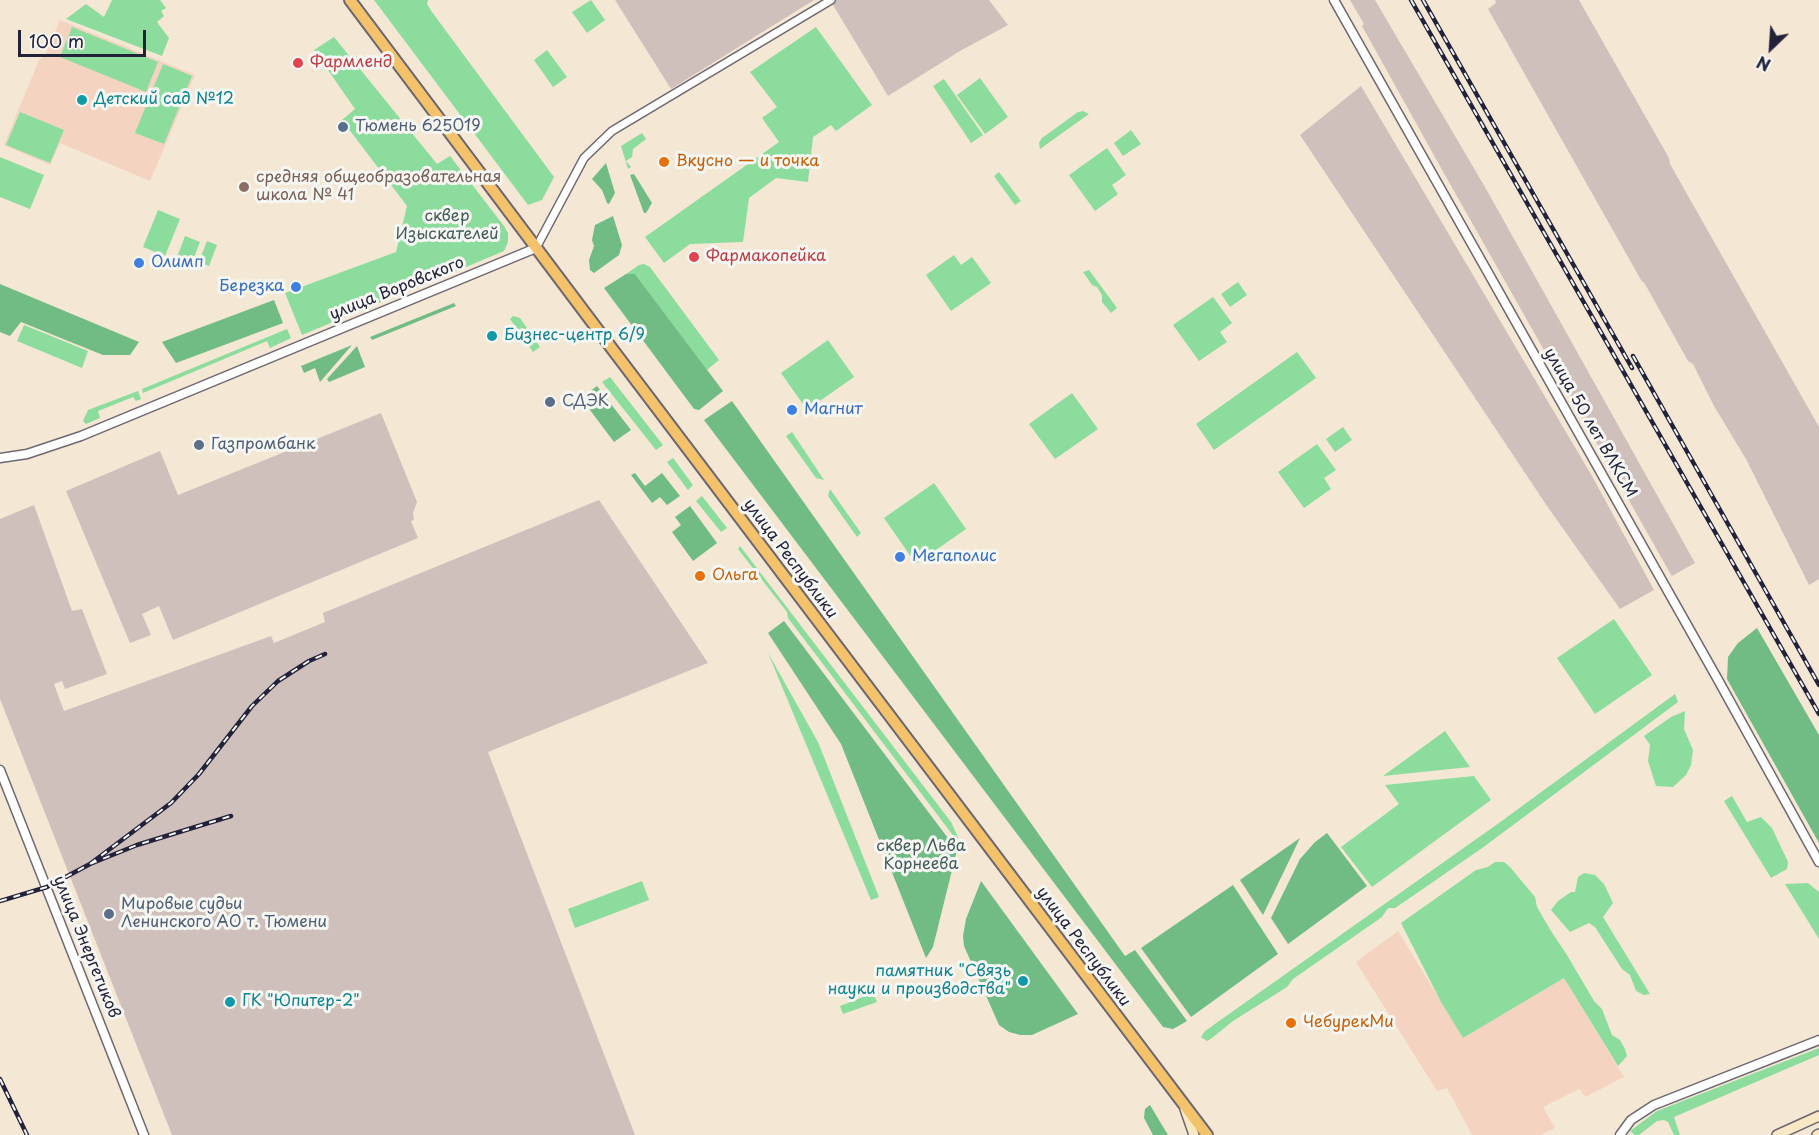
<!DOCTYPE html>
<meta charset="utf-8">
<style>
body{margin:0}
#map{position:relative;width:1819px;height:1135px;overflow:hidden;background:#f4e7d4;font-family:"Playpen Sans",sans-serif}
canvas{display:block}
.north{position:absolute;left:1741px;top:18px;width:60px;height:60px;-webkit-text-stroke:4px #f6f6f2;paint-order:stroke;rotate:205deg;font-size:16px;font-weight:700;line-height:24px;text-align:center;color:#22223b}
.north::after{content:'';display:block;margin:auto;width:21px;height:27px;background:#22223b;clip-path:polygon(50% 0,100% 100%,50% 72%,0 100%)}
.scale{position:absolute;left:18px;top:30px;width:128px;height:27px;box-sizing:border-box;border:3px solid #22223b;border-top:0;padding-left:8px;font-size:18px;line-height:21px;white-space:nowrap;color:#22223b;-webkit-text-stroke:4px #f6f6f2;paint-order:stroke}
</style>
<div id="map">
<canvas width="1819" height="1135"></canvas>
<div class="north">N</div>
<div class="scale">100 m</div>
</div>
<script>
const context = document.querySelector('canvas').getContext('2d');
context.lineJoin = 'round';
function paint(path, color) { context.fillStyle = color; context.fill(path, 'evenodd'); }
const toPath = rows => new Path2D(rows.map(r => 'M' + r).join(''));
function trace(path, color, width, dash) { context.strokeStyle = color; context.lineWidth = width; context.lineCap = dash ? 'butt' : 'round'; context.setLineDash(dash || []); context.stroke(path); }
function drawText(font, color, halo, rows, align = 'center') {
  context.font = font + ' "Playpen Sans",sans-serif'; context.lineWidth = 6; context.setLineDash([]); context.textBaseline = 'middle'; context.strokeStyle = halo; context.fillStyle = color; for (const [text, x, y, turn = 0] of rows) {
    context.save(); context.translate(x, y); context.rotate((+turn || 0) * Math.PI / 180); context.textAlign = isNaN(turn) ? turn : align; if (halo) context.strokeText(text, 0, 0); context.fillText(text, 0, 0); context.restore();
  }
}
const built = toPath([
 [60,20,195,75,150,181,60,143,50,165,4,145,39,60,45,56],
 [1398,931,1463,1038,1564,978,1624,1077,1587,1096,1585,1096,1579,1089,1543,1107,1555,1128,1541,1135,1472,1135,1447,1088,1437,1091,1356,962]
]);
const industrial = toPath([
 [615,0,814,0,671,89],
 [830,0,989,0,1008,25,960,51,888,96],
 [1350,0,1375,0,1485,187,1695,563,1672,576,1670,573,1441,168,1362,26,1364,24],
 [1495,0,1579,0,1669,158,1670,164,1819,427,1819,579,1809,585,1746,459,1714,406,1693,364,1688,361,1645,284,1641,280,1488,9,1496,3],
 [1361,86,1592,476,1654,590,1620,609,1547,506,1300,135],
 [381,413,417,502,413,513,414,520,411,521,418,538,173,640,159,606,142,614,151,635,130,643,66,491,160,451,178,495],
 [599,500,708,663,488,752,635,1135,172,1135,0,699,0,519,34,505,72,611,82,609,107,674,65,689,62,681,54,684,64,711,271,636,274,643,325,622,323,613]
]);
const green = toPath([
 [112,0,160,0,166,8,161,11,164,16,157,22,169,38,162,56,66,19,86,4,104,17],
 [374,0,428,0,427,4,432,12,554,177,542,200,528,205],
 [591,0,605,20,587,33,572,12],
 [72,27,158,62,146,92,60,57],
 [816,27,872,105,836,131,831,125,813,137,808,182,776,178,749,198,743,242,690,244,664,263,645,237,779,142,762,118,777,107,750,72],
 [334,37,437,164,450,156,504,226,508,233,508,242,504,251,409,291,401,285,384,291,381,302,302,335,285,293,396,252,407,206,342,120,355,109,314,50],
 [547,50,567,77,553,87,534,60],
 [163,64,192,76,164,144,135,133],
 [980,78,1008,117,985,134,957,95],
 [944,79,983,135,971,143,933,86],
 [1083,111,1089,114,1040,149,1039,143,1042,138,1078,112],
 [20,112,64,130,50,163,6,145],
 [1131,130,1141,144,1123,156,1114,143],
 [642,133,646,139,633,149,632,157,626,161,631,167,628,169,621,146],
 [1107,148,1126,175,1112,185,1118,194,1095,211,1069,175],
 [0,157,44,175,30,209,0,197],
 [999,172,1021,201,1015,205,994,176],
 [158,210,180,219,165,256,143,247],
 [185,236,200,242,189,270,174,265],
 [207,241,217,245,209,266,199,262],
 [954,255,961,265,972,257,991,283,951,311,926,275],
 [644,264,650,267,719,360,707,370,635,274,626,274,639,265],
 [1089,270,1117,308,1111,313,1102,302,1102,295,1097,287,1092,285,1083,272],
 [1238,282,1247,295,1230,307,1221,294],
 [1213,297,1232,323,1220,332,1227,342,1199,361,1173,325],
 [513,316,520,318,540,347,533,352,510,319],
 [24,325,88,351,82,368,17,341],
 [287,329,291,338,270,348,267,341,143,393,142,389],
 [828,340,854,377,807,410,781,373],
 [1297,352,1316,378,1214,450,1196,424],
 [610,377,663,445,656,450,602,382],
 [138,391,141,399,136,401,133,397,98,411,100,418,86,424,83,421,88,410],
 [1072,393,1098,429,1055,459,1029,424],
 [1343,427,1352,440,1335,452,1326,439],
 [792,432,824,480,816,478,786,436],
 [1317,444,1336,470,1324,478,1331,489,1304,508,1278,472],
 [673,458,693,485,688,490,667,462],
 [934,483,966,529,916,564,884,518],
 [830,489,861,533,857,537,828,496],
 [702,496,727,528,721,532,696,501],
 [740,546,951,822,958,837,958,842,788,618,787,612,738,549],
 [1614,619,1652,675,1595,714,1557,658],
 [768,653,818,742,879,897,871,900],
 [1675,694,1678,702,1485,846,1404,902,1395,908,1388,908,1382,917,1293,979,1287,987,1233,1021,1212,1038,1207,1041,1201,1037,1205,1031,1499,823],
 [1685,711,1684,729,1693,750,1691,765,1686,775,1673,787,1656,786,1648,761,1650,745,1644,736,1671,717],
 [1445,731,1470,767,1383,776],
 [1474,776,1491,800,1372,887,1341,847,1399,804,1385,785],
 [1732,796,1747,822,1761,817,1772,828,1788,862,1787,869,1771,878,1724,801],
 [1495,862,1504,862,1510,867,1535,897,1537,907,1551,931,1567,955,1594,1001,1602,1009,1612,1035,1620,1040,1625,1049,1627,1056,1618,1066,1564,978,1463,1038,1441,1002,1401,923,1476,870,1488,867],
 [1584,873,1595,875,1604,884,1613,903,1603,917,1650,994,1644,995,1636,991,1630,975,1622,969,1595,927,1589,923,1570,932,1551,910,1558,901,1571,892,1575,892,1578,877],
 [642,881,649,900,575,928,568,909],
 [1808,883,1819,892,1819,939,1785,884],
 [873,993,877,1002,843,1014,840,1006],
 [1819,1048,1819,1055,1674,1117,1680,1135,1674,1135,1668,1122,1664,1120,1657,1121,1639,1135,1635,1135,1630,1131,1657,1111]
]);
const forest = toPath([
 [606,163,615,193,609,204,607,203,602,190,592,179],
 [634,174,652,203,646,213,644,213,630,175],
 [613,216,622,245,619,255,594,273,590,270,589,260,594,246,592,240,595,225],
 [626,274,635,274,723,391,699,410,694,409,604,288],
 [0,284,139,342,130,355,103,355,21,322,10,336,0,332],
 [274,300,283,323,176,363,162,342],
 [454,303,456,306,372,340,370,337],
 [352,345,320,382,315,368,304,373,301,366],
 [357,346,365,367,329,382,327,379],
 [597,386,631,430,614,442,581,398],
 [732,401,1125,956,1135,950,1187,1021,1173,1029,1163,1027,704,420],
 [635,473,645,486,662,473,680,496,667,505,660,497,652,503,631,475],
 [690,506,717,543,693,561,672,532,681,525,675,517],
 [784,621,957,850,933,947,926,958,841,744,768,633],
 [1757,628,1819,735,1819,843,1727,679,1728,657,1738,643],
 [1327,833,1367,886,1288,944,1271,918,1300,859,1315,842],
 [1300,838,1263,915,1240,880],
 [981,881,1078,1014,1032,1035,1020,1035,1009,1032,999,1025,964,946,963,936,966,919],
 [1233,885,1278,954,1191,1017,1141,948],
 [1150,1105,1168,1135,1153,1135,1144,1118,1145,1109]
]);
const minor = toPath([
 [536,248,584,158,612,131,831,0]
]);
const tertiary = toPath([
 [1334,0,1717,678,1819,862],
 [0,458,27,454,81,436,536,248],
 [0,770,144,1135],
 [1620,1135,1631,1120,1654,1105,1819,1040]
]);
const secondary = toPath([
 [1185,1109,1194,1135],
 [1777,1135,1819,1116],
 [1817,1135,1819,1134]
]);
const primary = toPath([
 [350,0,613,350,1207,1135]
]);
const rail = toPath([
 [1411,0,1819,714],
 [1423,0,1632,368],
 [1633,356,1819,685],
 [90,864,171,803,199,774,252,706,278,681,309,661,325,654],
 [0,901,47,887,90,864,137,845,231,816],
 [0,1079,27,1135]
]);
const markers = [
 [298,63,6,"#e0444e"],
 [82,100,6,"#0f9aa8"],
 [343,127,6,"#5c6f8a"],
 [664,162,6,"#e8710a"],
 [244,187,6,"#8d6e63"],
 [694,257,6,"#e0444e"],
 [139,263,6,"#3f7fe0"],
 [296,287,6,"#3f7fe0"],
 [492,336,6,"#0f9aa8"],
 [550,402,6,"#5c6f8a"],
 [792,410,6,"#3f7fe0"],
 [199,445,6,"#5c6f8a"],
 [900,557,6,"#3f7fe0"],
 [700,576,6,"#e8710a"],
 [109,914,6,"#5c6f8a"],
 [1023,981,6,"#0f9aa8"],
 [230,1002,6,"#0f9aa8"],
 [1291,1023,6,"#e8710a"]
];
const healthNames = [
 ["Фармленд",310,63],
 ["Фармакопейка",706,257]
];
const cultureNames = [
 ["Детский сад №12",94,100],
 ["Бизнес-центр 6/9",504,336],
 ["памятник \"Связь",1011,972,"right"],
 ["науки и производства\"",1011,990,"right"],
 ["ГК \"Юпитер-2\"",242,1002]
];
const serviceNames = [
 ["Тюмень 625019",355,127],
 ["СДЭК",562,402],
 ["Газпромбанк",211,445],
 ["Мировые судьи",121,905],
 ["Ленинского АО т. Тюмени",121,923]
];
const foodNames = [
 ["Вкусно — и точка",676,162],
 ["Ольга",712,576],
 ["ЧебурекМи",1303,1023]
];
const educationNames = [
 ["средняя общеобразовательная",256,178],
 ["школа № 41",256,196]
];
const parkNames = [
 ["сквер",447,217],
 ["Изыскателей",447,235],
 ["сквер Льва",921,847],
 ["Корнеева",921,865]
];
const shopNames = [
 ["Олимп",151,263],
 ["Березка",284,287,"right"],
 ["Магнит",804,410],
 ["Мегаполис",912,557]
];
const streetNames = [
 ["улица Воровского",397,289,-22],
 ["улица 50 лет ВЛКСМ",1590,423,60],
 ["улица Республики",790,559,53],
 ["улица Энергетиков",86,947,68],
 ["улица Республики",1083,947,53]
];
paint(built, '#f4d3c1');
paint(industrial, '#d0c0bc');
paint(green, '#8cdd9d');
paint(forest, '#71bc84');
trace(minor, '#6c6771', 10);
trace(tertiary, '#6c6771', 11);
trace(secondary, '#6c6771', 12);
trace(primary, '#6c6771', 14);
trace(minor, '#fff', 7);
trace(tertiary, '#fff', 8);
trace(secondary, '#fae7c3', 9);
trace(primary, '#f3c26a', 10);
trace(rail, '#22223b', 4.5);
trace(rail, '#f6f6f2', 2, [7]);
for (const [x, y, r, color] of markers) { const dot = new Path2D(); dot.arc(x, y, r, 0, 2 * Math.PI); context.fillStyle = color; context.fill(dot); trace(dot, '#f6f6f2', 2); }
drawText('16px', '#be3a42', '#f6f6f2', healthNames, 'left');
drawText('16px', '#0d838f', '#f6f6f2', cultureNames, 'left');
drawText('16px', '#4e5e75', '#f6f6f2', serviceNames, 'left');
drawText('16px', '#c56008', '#f6f6f2', foodNames, 'left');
drawText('16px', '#785e54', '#f6f6f2', educationNames, 'left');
drawText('16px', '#425a58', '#f6f6f2', parkNames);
drawText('16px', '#366cbe', '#f6f6f2', shopNames, 'left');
drawText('16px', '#22223b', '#f6f6f2', streetNames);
</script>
